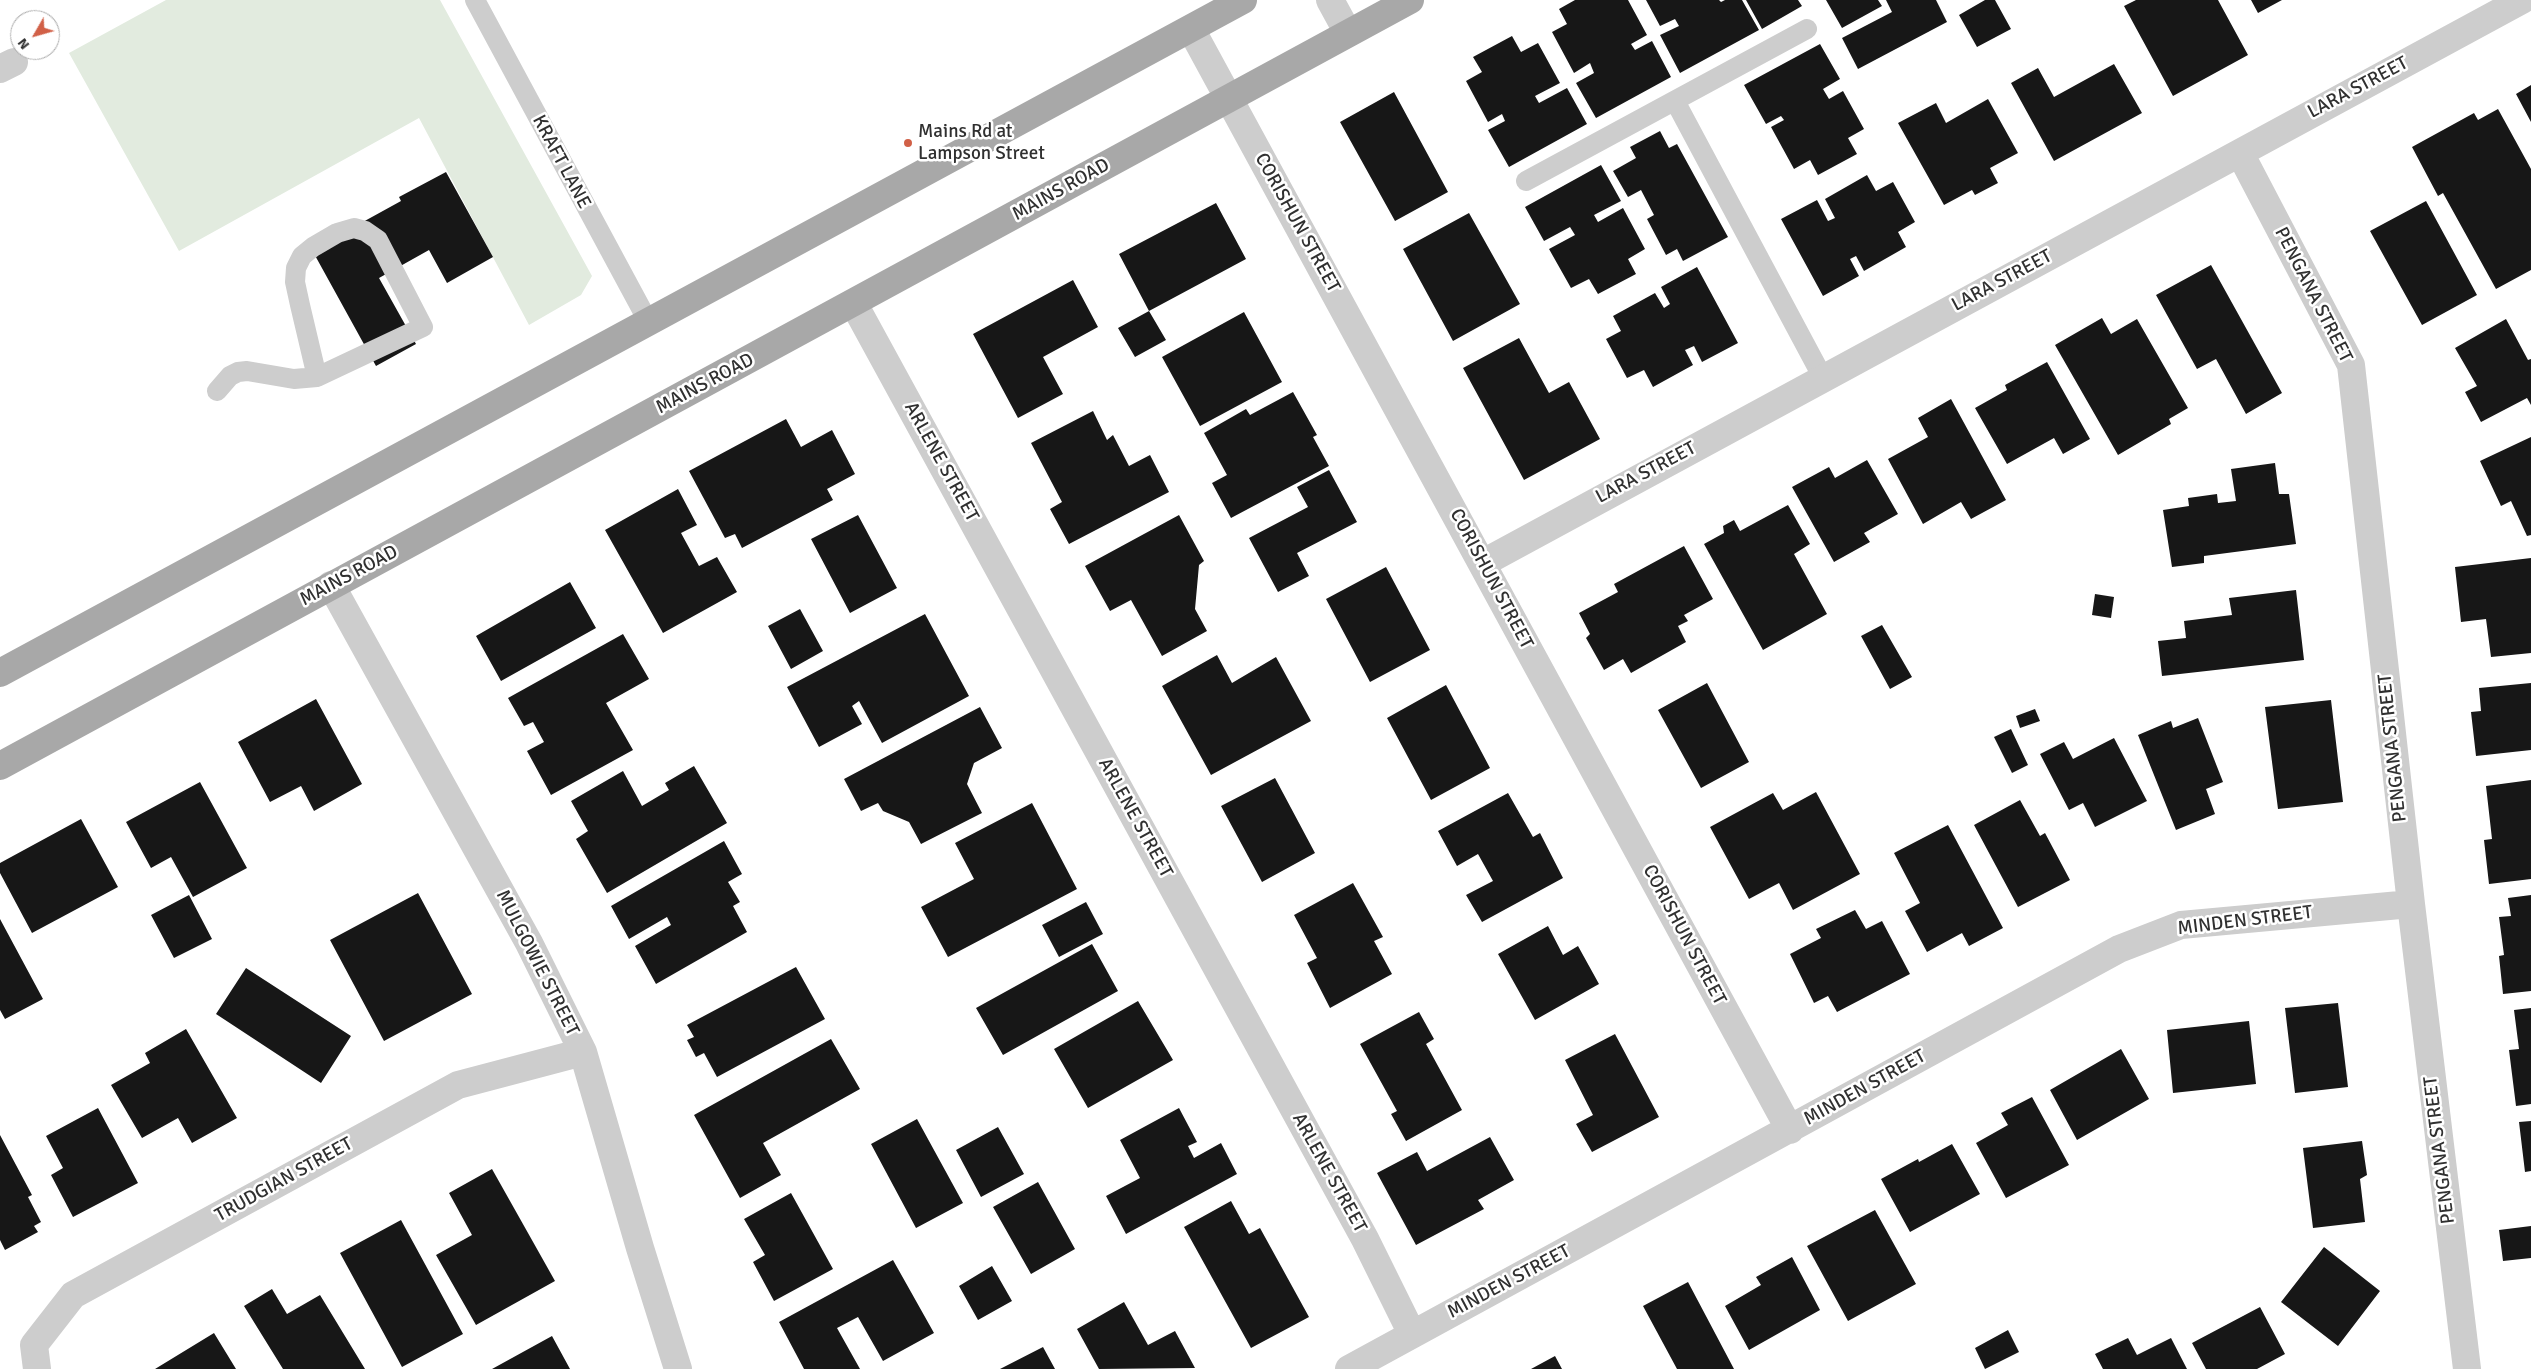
<!DOCTYPE html>
<style>
body{margin:0}
#map{position:relative;width:2531px;height:1369px;overflow:hidden;background:#fff;font-family:Signika,sans-serif}
canvas{display:block}
.north{position:absolute;left:10px;top:10px;width:50px;height:50px;box-sizing:border-box;background:#fff;border:1px solid #acacac;border-radius:50%;rotate:232deg;font-size:14px;font-weight:700;line-height:20px;text-align:center;color:#303030}
.north::after{content:'';display:block;margin:auto;width:18px;height:22px;background:#d16047;clip-path:polygon(50% 0,100% 100%,50% 72%,0 100%)}
</style>
<div id="map">
<canvas width="2531" height="1369"></canvas>
<div class="north">N</div>
</div>
<script>
const context = document.querySelector('canvas').getContext('2d');
context.lineJoin = 'round';
function paint(path, color) { context.fillStyle = color; context.fill(path, 'evenodd'); }
const toPath = rows => new Path2D(rows.map(r => 'M' + r).join(''));
function trace(path, color, width, dash) { context.strokeStyle = color; context.lineWidth = width; context.lineCap = dash ? 'butt' : 'round'; context.setLineDash(dash || []); context.stroke(path); }
function drawText(font, color, halo, rows, align = 'center') {
  context.font = font + ' Signika,sans-serif'; context.lineWidth = 5; context.setLineDash([]); context.textBaseline = 'middle'; context.strokeStyle = halo; context.fillStyle = color; for (const [text, x, y, turn = 0] of rows) {
    context.save(); context.translate(x, y); context.rotate((+turn || 0) * Math.PI / 180); context.textAlign = isNaN(turn) ? turn : align; if (halo) context.strokeText(text, 0, 0); context.fillText(text, 0, 0); context.restore();
  }
}
const green = toPath([
 [166,0,440,0,592,276,581,295,529,325,419,118,179,251,69,53]
]);
const building = toPath([
 [1575,0,1628,0,1647,35,1631,44,1635,50,1652,41,1671,77,1596,118,1576,83,1594,73,1590,63,1574,73,1552,32,1567,24,1559,9],
 [1646,0,1719,0,1721,2,1725,0,1742,0,1759,30,1680,73,1660,35,1679,26,1675,19,1660,26],
 [1746,0,1798,0,1802,6,1762,29],
 [1826,0,1878,0,1882,6,1842,28],
 [1886,0,1936,0,1947,22,1858,69,1842,38,1892,12],
 [1985,0,1995,0,2011,29,1977,47,1959,15],
 [2136,0,2218,0,2248,55,2173,96,2124,6],
 [2251,0,2282,0,2258,13],
 [1512,36,1521,52,1538,43,1560,83,1535,96,1539,103,1567,88,1587,124,1509,167,1488,130,1505,121,1502,114,1488,122,1466,81,1482,72,1473,57],
 [1820,44,1840,79,1823,89,1829,99,1843,91,1864,129,1848,138,1857,154,1818,175,1810,160,1794,169,1771,127,1784,120,1781,116,1766,124,1744,85],
 [2114,64,2142,113,2054,161,2011,83,2038,68,2054,97],
 [2531,85,2531,122,2516,94],
 [1394,92,1448,192,1395,221,1340,122],
 [1988,99,2018,153,1990,168,1998,183,1975,195,1972,190,1944,205,1898,123,1936,103,1946,123],
 [2498,109,2531,169,2531,270,2496,289,2443,193,2438,196,2412,147,2474,113,2478,120],
 [1660,131,1669,148,1677,144,1728,237,1683,261,1677,249,1666,255,1647,219,1654,215,1641,190,1628,197,1613,171,1636,158,1630,147],
 [1601,165,1621,201,1594,215,1598,222,1623,208,1645,249,1628,259,1636,274,1598,294,1589,279,1571,288,1549,249,1575,235,1570,227,1544,241,1525,207],
 [446,172,493,257,447,283,429,250,379,278,416,344,376,366,312,250,401,201,399,197],
 [1867,175,1876,191,1893,182,1915,222,1898,232,1906,247,1864,271,1856,256,1850,259,1859,276,1823,296,1781,219,1817,200,1828,221,1835,218,1825,199],
 [2426,201,2477,295,2422,325,2370,231],
 [1216,203,1246,259,1149,311,1119,254],
 [1469,213,1520,304,1453,341,1403,249],
 [2211,265,2282,393,2246,414,2216,359,2197,369,2156,295],
 [1697,267,1738,343,1702,362,1694,346,1685,350,1693,365,1653,387,1644,370,1627,378,1606,339,1621,331,1613,316,1655,293,1664,308,1670,304,1661,287],
 [1073,280,1098,327,1043,357,1063,394,1018,418,973,334],
 [1149,311,1166,340,1135,357,1118,328],
 [1244,312,1282,382,1200,426,1162,357],
 [2102,318,2111,334,2137,319,2188,408,2169,419,2171,424,2118,455,2055,345],
 [2506,319,2528,360,2531,359,2531,405,2527,398,2481,422,2465,392,2477,386,2455,348],
 [1519,338,1549,393,1569,382,1600,439,1524,480,1463,368],
 [2047,362,2090,439,2063,454,2054,438,2007,464,1975,408,2007,390,2005,385],
 [1293,392,1317,435,1313,437,1329,466,1231,518,1212,483,1227,475,1204,433,1246,409,1250,415],
 [1951,399,2006,500,1971,519,1961,502,1923,524,1888,459,1928,437,1918,418],
 [1093,411,1107,440,1113,435,1129,466,1150,455,1169,492,1069,544,1050,509,1062,502,1031,443],
 [786,419,801,447,832,430,855,474,827,489,833,500,742,548,735,534,725,538,689,471],
 [2531,437,2531,535,2527,536,2511,501,2501,506,2480,461],
 [1867,460,1898,514,1864,533,1870,542,1834,562,1792,487,1829,467,1835,478],
 [2275,463,2279,494,2289,494,2296,544,2204,556,2204,563,2172,567,2163,510,2189,506,2188,498,2217,494,2218,503,2236,501,2231,469],
 [1329,470,1357,522,1297,553,1309,576,1278,592,1249,538,1308,507,1297,487],
 [678,489,697,525,681,533,699,566,717,557,737,592,663,633,605,530],
 [1788,505,1810,544,1794,554,1827,614,1763,650,1704,544,1724,533,1723,526,1734,520,1740,531],
 [858,515,897,588,850,613,811,539],
 [1179,515,1204,561,1199,565,1195,609,1207,631,1162,656,1131,600,1110,611,1085,566],
 [1684,546,1713,599,1684,615,1688,621,1678,626,1686,642,1631,673,1623,659,1604,670,1586,638,1590,634,1579,613,1618,592,1614,584],
 [2531,558,2531,653,2491,657,2486,619,2461,622,2455,567],
 [1386,567,1430,650,1370,682,1326,599],
 [570,582,596,628,501,681,476,636],
 [2296,590,2304,660,2162,676,2158,641,2186,638,2184,621,2232,615,2229,598],
 [2095,594,2114,597,2111,618,2092,615],
 [800,609,823,651,791,669,768,626],
 [925,614,969,696,882,743,859,701,852,706,862,724,819,747,787,687],
 [1882,625,1912,677,1890,689,1861,636],
 [623,634,649,679,606,703,633,750,551,795,527,751,544,742,533,722,524,726,508,698],
 [1217,655,1232,683,1276,657,1311,721,1211,775,1162,686],
 [1707,683,1749,762,1701,788,1658,710],
 [2531,683,2531,750,2476,756,2471,712,2481,711,2479,688],
 [1446,685,1490,768,1431,800,1387,718],
 [316,699,362,784,314,811,301,786,270,802,238,742],
 [2331,700,2343,802,2278,809,2265,707],
 [980,707,1002,748,974,763,967,784,982,813,921,844,909,822,883,811,878,803,861,811,844,779],
 [2035,709,2040,721,2020,728,2016,716],
 [2198,718,2223,782,2206,789,2215,814,2176,830,2138,735,2171,721,2173,728],
 [2011,729,2028,765,2012,773,1994,737],
 [2114,738,2147,801,2095,827,2083,803,2069,810,2040,754,2064,742,2073,759],
 [694,766,727,823,607,893,576,839,588,831,571,801,623,771,642,806,669,790,665,783],
 [1275,778,1315,853,1262,882,1221,806],
 [2531,780,2531,879,2489,884,2484,840,2492,839,2486,786],
 [200,782,247,868,193,897,171,857,151,868,126,822],
 [1816,792,1860,874,1793,910,1779,883,1749,899,1710,827,1773,793,1783,810],
 [1508,793,1533,837,1540,833,1563,878,1482,922,1466,895,1493,881,1478,854,1457,866,1438,831],
 [2020,800,2040,836,2045,833,2070,880,2018,907,1974,825],
 [1032,803,1077,889,948,957,921,907,974,879,955,843],
 [81,819,118,887,32,933,0,873,0,863],
 [1948,825,2003,928,1969,946,1962,933,1927,952,1905,911,1920,903,1894,853],
 [724,841,742,874,728,882,740,902,733,906,747,932,656,984,635,946,671,925,667,917,629,939,611,906],
 [1353,883,1383,937,1374,941,1392,974,1330,1008,1307,963,1317,958,1294,915],
 [418,893,472,994,384,1041,330,940],
 [189,895,212,939,174,958,151,915],
 [2531,895,2531,991,2503,994,2499,956,2504,955,2499,917,2511,916,2508,898],
 [1086,902,1103,934,1059,957,1042,925],
 [1855,910,1866,929,1882,921,1910,974,1837,1012,1828,996,1814,1003,1790,954,1821,938,1816,929],
 [0,919,43,999,5,1019,0,1010],
 [1548,926,1563,955,1578,946,1599,984,1535,1020,1498,954],
 [1092,944,1118,991,1003,1055,976,1008],
 [796,967,825,1019,717,1077,704,1053,696,1057,687,1040,694,1037,687,1025],
 [246,968,351,1036,321,1083,216,1014],
 [1138,1001,1173,1060,1088,1108,1054,1049],
 [2338,1003,2348,1087,2295,1093,2285,1008],
 [2531,1008,2531,1104,2516,1106,2509,1050,2519,1049,2514,1010],
 [1419,1012,1434,1039,1426,1044,1462,1110,1406,1141,1391,1114,1397,1111,1360,1044],
 [2249,1021,2256,1084,2173,1093,2167,1030],
 [186,1029,237,1118,192,1143,178,1118,142,1138,111,1085,150,1063,145,1053],
 [1615,1034,1659,1117,1592,1152,1576,1124,1593,1115,1565,1060],
 [831,1039,860,1089,763,1143,781,1175,740,1198,694,1115],
 [2121,1049,2149,1099,2077,1140,2050,1090],
 [2032,1097,2069,1165,2006,1198,1976,1143,2008,1125,2001,1113],
 [98,1108,138,1183,73,1217,51,1175,63,1168,46,1136],
 [1179,1108,1197,1142,1188,1146,1194,1158,1221,1143,1237,1174,1126,1234,1106,1196,1140,1178,1120,1140],
 [917,1119,963,1203,916,1228,871,1144],
 [2531,1121,2531,1171,2525,1172,2519,1122],
 [998,1127,1024,1174,981,1197,956,1150],
 [0,1135,32,1195,28,1197,41,1222,34,1226,38,1232,5,1250,0,1240],
 [1490,1137,1514,1180,1478,1200,1484,1209,1416,1245,1377,1173,1417,1152,1427,1171],
 [2362,1141,2367,1175,2360,1179,2365,1222,2313,1228,2303,1148],
 [1952,1144,1980,1194,1910,1232,1881,1179,1918,1159,1919,1162],
 [492,1169,555,1281,476,1325,436,1255,472,1235,449,1193],
 [1038,1182,1075,1249,1031,1274,993,1207],
 [791,1193,833,1269,774,1301,753,1262,765,1255,744,1219],
 [1231,1201,1249,1234,1260,1228,1309,1317,1251,1348,1184,1227],
 [1875,1210,1916,1284,1848,1321,1807,1246],
 [401,1220,463,1334,402,1367,340,1253],
 [2531,1226,2531,1258,2503,1261,2499,1230],
 [2324,1247,2380,1291,2338,1346,2281,1302],
 [1792,1257,1820,1310,1749,1350,1725,1306,1761,1285,1756,1277],
 [893,1260,934,1333,883,1361,858,1317,837,1328,860,1369,804,1369,779,1322],
 [992,1266,1012,1301,978,1320,959,1286],
 [1688,1282,1734,1369,1677,1369,1643,1306],
 [272,1289,287,1314,320,1295,365,1369,283,1369,244,1306],
 [1124,1302,1148,1345,1175,1331,1195,1368,1099,1369,1077,1329],
 [2260,1307,2285,1354,2257,1369,2206,1369,2192,1343],
 [2008,1330,2019,1352,1985,1369,1975,1348],
 [214,1333,236,1369,155,1369],
 [552,1336,570,1369,492,1369],
 [2128,1338,2137,1355,2171,1338,2187,1369,2103,1369,2095,1354],
 [1043,1347,1055,1369,1000,1369],
 [1555,1356,1562,1369,1531,1369]
]);
const lane = toPath([
 [475,0,649,323],
 [1675,101,1823,378],
 [1526,181,1807,29],
 [217,391,230,376,238,372,247,371,294,379,317,377,423,327,378,240,365,231,354,228,337,233,313,247,302,256,296,268,295,282,300,305,317,377]
]);
const street = toPath([
 [1330,0,1348,33],
 [1191,29,1790,1130],
 [0,69,14,62],
 [2240,153,2351,365,2411,904,2467,1369],
 [854,304,1365,1239,1412,1334],
 [1483,563,2522,0],
 [331,585,529,943,583,1052,640,1248,678,1369],
 [37,1369,34,1345,73,1295,458,1085,583,1052],
 [1349,1369,2119,949,2181,925,2411,904]
]);
const primary = toPath([
 [0,673,1243,0],
 [0,766,1410,0]
]);
const markers = [
 [908,143,5,"#d16047"]
];
const streetNames = [
 ["LARA STREET",2358,88,-28],
 ["KRAFT LANE",561,162,62],
 ["MAINS ROAD",1061,190,-29],
 ["CORISHUN STREET",1297,223,61],
 ["LARA STREET",2002,281,-28],
 ["PENGANA STREET",2313,295,63],
 ["MAINS ROAD",705,384,-28],
 ["ARLENE STREET",941,462,61],
 ["LARA STREET",1646,473,-28],
 ["MAINS ROAD",349,576,-28],
 ["CORISHUN STREET",1491,579,62],
 ["PENGANA STREET",2393,748,-96],
 ["ARLENE STREET",1135,818,61],
 ["MINDEN STREET",2245,921,-7],
 ["CORISHUN STREET",1684,935,62],
 ["MULGOWIE STREET",537,963,63],
 ["MINDEN STREET",1865,1088,-29],
 ["PENGANA STREET",2440,1150,-97],
 ["ARLENE STREET",1329,1173,61],
 ["TRUDGIAN STREET",284,1180,-29],
 ["MINDEN STREET",1509,1282,-28]
];
const poiNames = [
 ["Mains Rd at",918,132],
 ["Lampson Street",918,154]
];
paint(green, '#e2ebdf');
paint(building, '#171717');
trace(lane, '#cdcdcd', 20);
trace(street, '#cdcdcd', 28);
trace(primary, '#a8a8a8', 28);
for (const [x, y, r, color] of markers) { const dot = new Path2D(); dot.arc(x, y, r, 0, 2 * Math.PI); context.fillStyle = color; context.fill(dot); trace(dot, '#fff', 2); }
drawText('19px', '#303030', '#fff', streetNames);
drawText('19px', '#303030', '#fff', poiNames, 'left');
</script>
